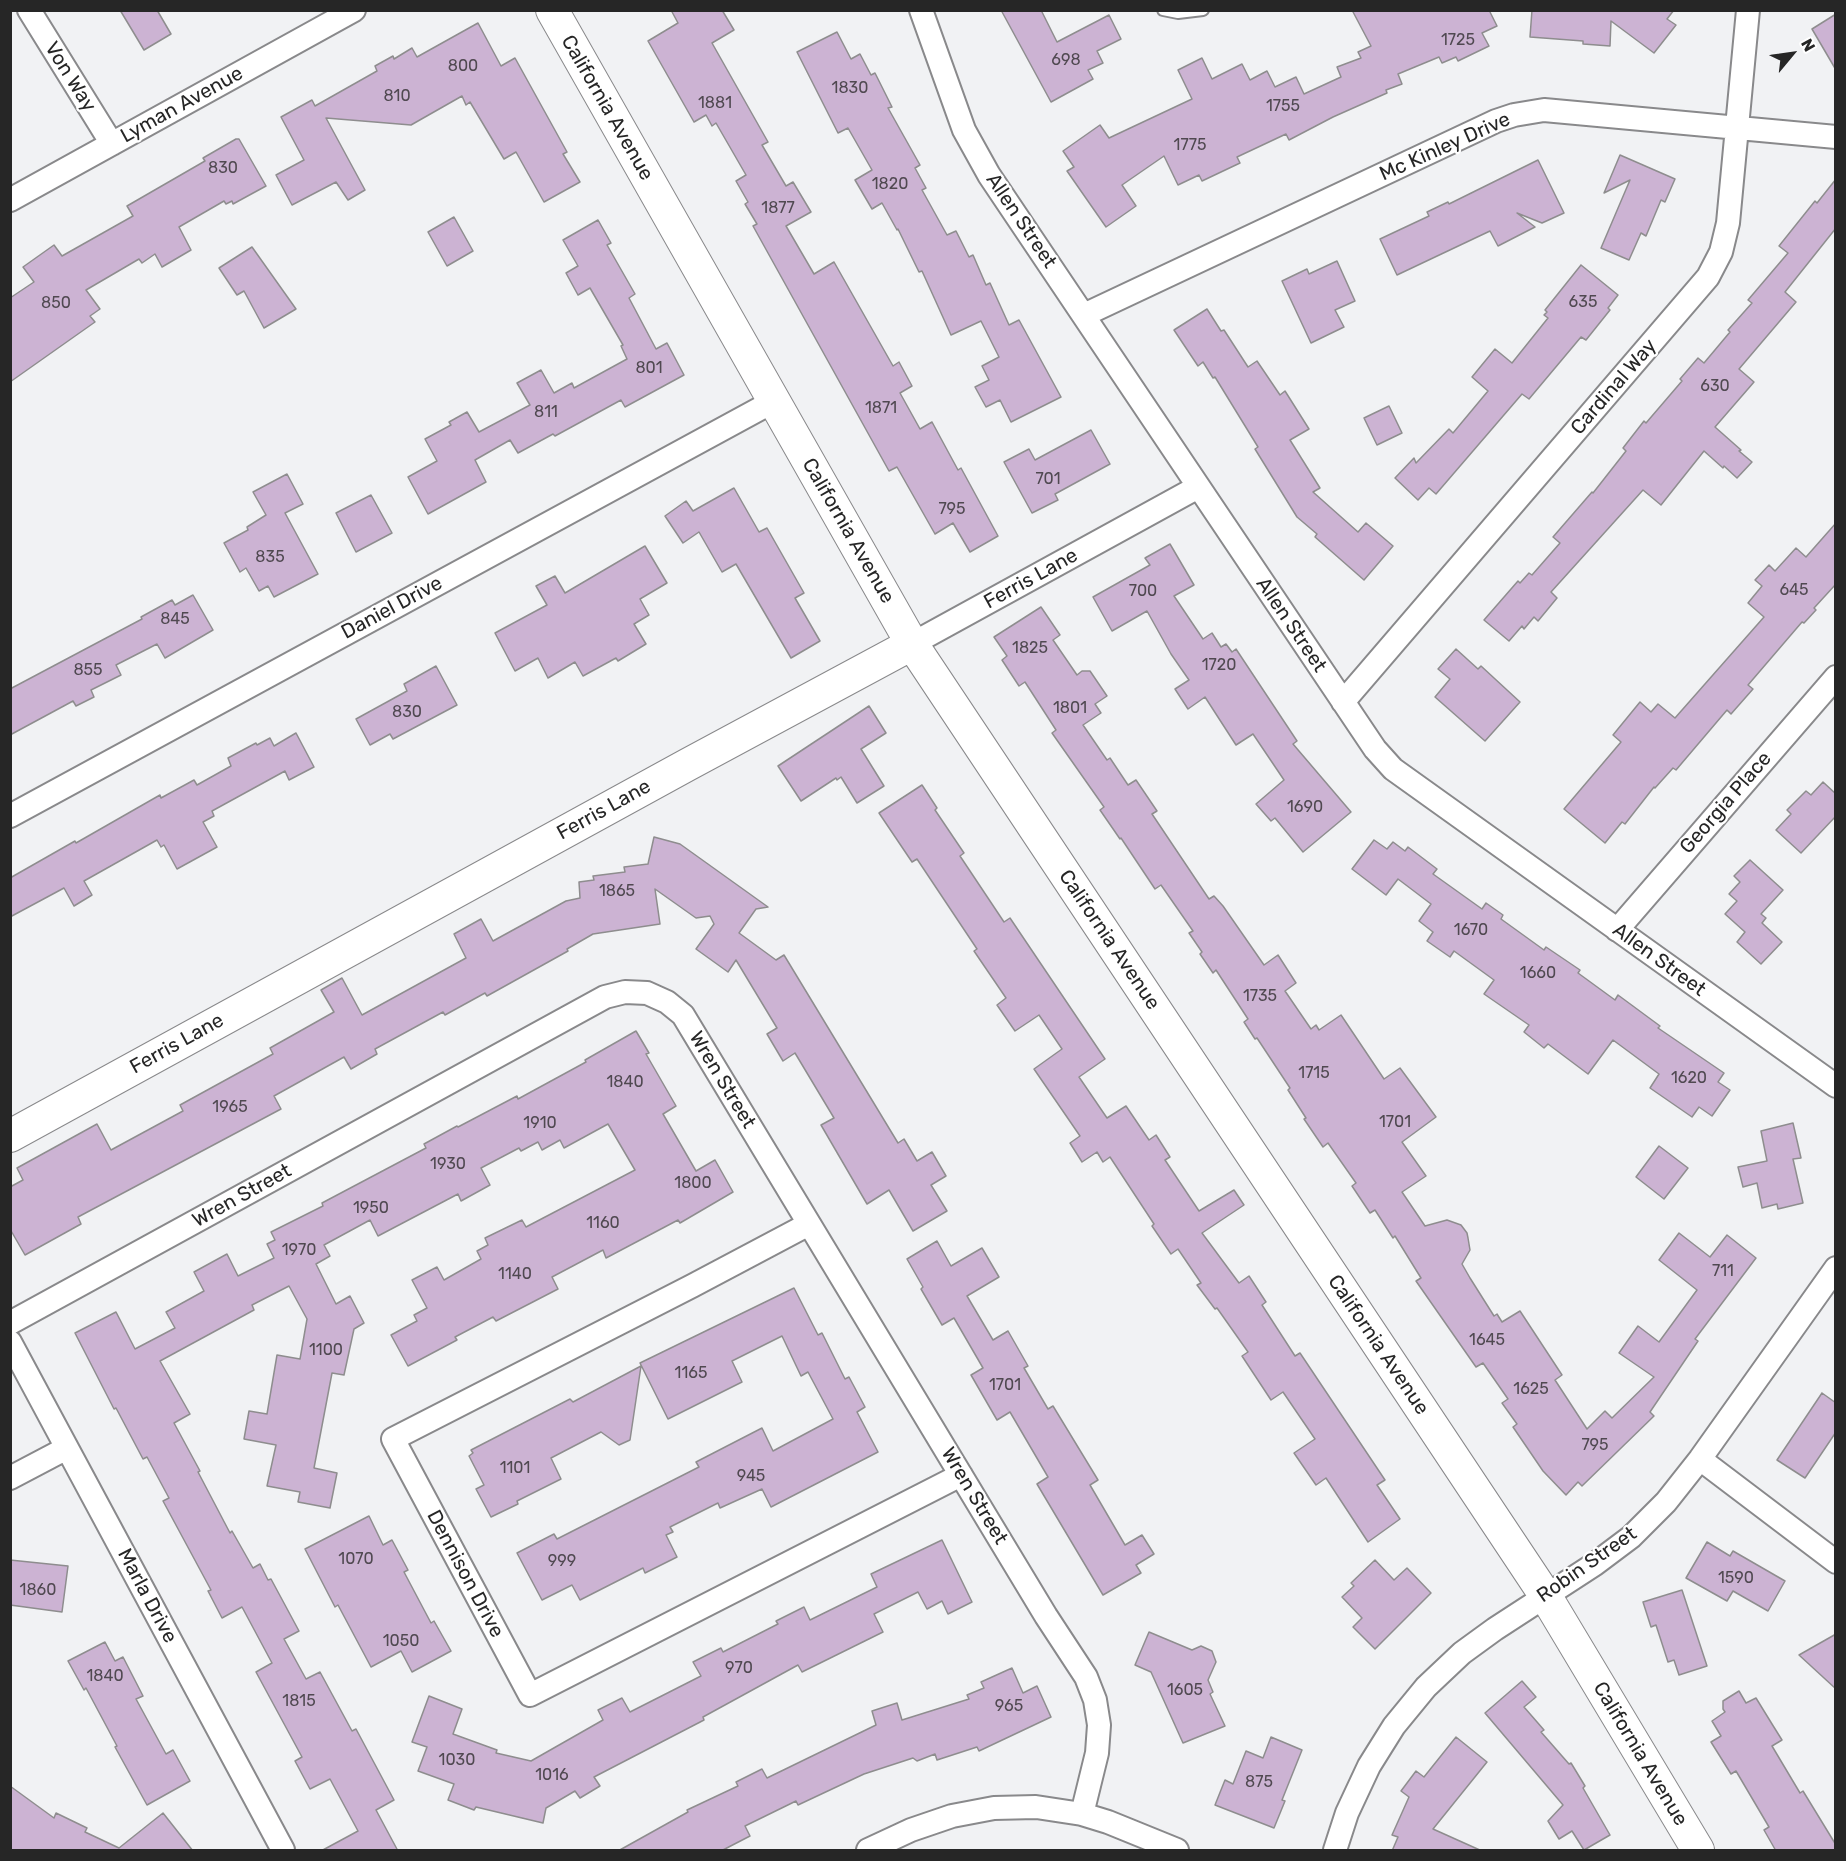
<!DOCTYPE html>
<style>
body{margin:0}
#map{position:relative;width:1846px;height:1861px;overflow:hidden;background:#f1f2f4;font-family:Rubik,sans-serif}
canvas{display:block}
.frame{position:absolute;inset:0;border:12px solid #262626;pointer-events:none}
.north{position:absolute;left:1762px;top:24px;width:60px;height:60px;-webkit-text-stroke:4px #fff;paint-order:stroke;rotate:61deg;font-size:16px;font-weight:700;line-height:24px;text-align:center;color:#262626}
.north::after{content:'';display:block;margin:auto;width:21px;height:27px;background:#262626;clip-path:polygon(50% 0,100% 100%,50% 72%,0 100%)}
</style>
<div id="map">
<canvas width="1846" height="1861"></canvas>
<div class="frame"></div>
<div class="north">N</div>
</div>
<script>
const context = document.querySelector('canvas').getContext('2d');
context.lineJoin = 'round';
function paint(path, color) { context.fillStyle = color; context.fill(path, 'evenodd'); }
const toPath = rows => new Path2D(rows.map(r => 'M' + r).join(''));
function trace(path, color, width, dash) { context.strokeStyle = color; context.lineWidth = width; context.lineCap = dash ? 'butt' : 'round'; context.setLineDash(dash || []); context.stroke(path); }
function drawText(font, color, halo, rows, align = 'center') {
  context.font = font + ' Rubik,sans-serif'; context.lineWidth = 4.5; context.setLineDash([]); context.textBaseline = 'middle'; context.strokeStyle = halo; context.fillStyle = color; for (const [text, x, y, turn = 0] of rows) {
    context.save(); context.translate(x, y); context.rotate((+turn || 0) * Math.PI / 180); context.textAlign = isNaN(turn) ? turn : align; if (halo) context.strokeText(text, 0, 0); context.fillText(text, 0, 0); context.restore();
  }
}
const building = toPath([
 [120,10,157,10,171,34,144,50,120,10],
 [671,10,722,10,734,30,712,43,768,142,762,145,786,186,793,182,811,212,786,226,814,274,834,262,893,366,899,362,912,386,900,393,920,429,932,422,958,470,961,468,998,536,970,552,953,523,935,534,897,467,889,471,753,226,757,224,745,204,748,202,736,181,746,175,716,123,712,126,706,115,694,122,648,41,678,23,671,10],
 [1001,10,1041,10,1057,42,1109,15,1121,39,1097,51,1103,63,1088,70,1093,79,1051,102,1001,10],
 [1352,10,1489,10,1497,26,1482,33,1489,46,1458,61,1456,57,1442,63,1439,57,1398,74,1402,84,1386,90,1387,93,1333,117,1289,140,1286,134,1237,157,1240,163,1202,181,1199,175,1178,185,1164,156,1122,185,1136,206,1106,227,1067,171,1074,167,1063,151,1100,125,1109,138,1192,99,1178,70,1202,58,1212,79,1242,64,1250,80,1267,71,1275,87,1296,77,1304,94,1341,77,1337,67,1361,58,1358,52,1371,46,1352,10],
 [1532,10,1674,10,1667,19,1676,25,1654,53,1611,21,1610,46,1583,44,1583,41,1530,37,1532,10],
 [1836,14,1836,70,1812,29,1836,14],
 [478,23,501,66,515,58,567,152,563,154,580,182,544,202,516,152,504,159,470,102,466,105,462,96,411,125,326,118,365,190,348,200,336,182,292,205,276,175,304,160,281,117,312,100,315,106,377,71,375,66,393,56,394,59,412,48,417,57,478,23],
 [837,32,851,59,860,54,871,75,875,73,892,107,888,108,920,165,915,168,926,188,922,190,947,235,956,231,969,257,973,255,986,285,990,283,1009,325,1019,320,1061,397,1011,422,1000,400,986,407,975,387,989,380,982,366,999,357,981,321,951,335,922,271,919,272,898,229,897,230,882,203,872,209,855,180,872,170,848,128,838,133,797,52,837,32],
 [236,139,239,139,266,186,233,204,232,201,226,204,224,201,179,227,191,250,162,267,155,254,142,263,139,259,86,290,100,309,90,316,95,322,10,382,10,298,34,282,23,267,54,245,62,256,133,216,127,206,205,161,203,158,236,139],
 [1620,155,1675,179,1665,202,1661,200,1646,236,1641,233,1629,260,1601,248,1630,180,1604,193,1620,155],
 [1538,160,1564,213,1542,223,1517,213,1535,227,1498,246,1490,231,1397,275,1380,239,1429,216,1427,212,1448,202,1449,204,1538,160],
 [1836,179,1836,228,1785,292,1796,302,1739,369,1754,382,1715,427,1741,450,1739,451,1752,462,1737,478,1724,466,1723,468,1704,451,1661,505,1643,490,1551,592,1557,598,1538,621,1534,617,1524,629,1522,626,1509,641,1484,620,1518,581,1520,583,1529,573,1532,575,1560,543,1553,537,1592,492,1593,493,1626,451,1623,448,1644,421,1646,423,1682,381,1680,379,1698,358,1704,363,1730,332,1728,330,1752,303,1748,300,1788,253,1779,246,1815,201,1817,203,1836,179],
 [454,217,473,251,447,266,428,232,454,217],
 [598,220,611,243,607,245,635,294,629,298,656,349,667,343,684,375,625,407,621,400,555,436,553,434,518,453,510,440,475,460,486,482,428,514,408,477,437,461,425,439,451,425,449,422,467,412,479,432,530,405,517,383,541,370,554,393,572,383,574,388,627,359,621,346,623,345,590,288,578,295,566,273,578,266,563,240,598,220],
 [252,247,296,309,264,328,244,291,237,295,219,268,252,247],
 [1337,261,1355,301,1335,310,1344,327,1311,343,1282,281,1307,269,1309,274,1337,261],
 [1581,265,1618,295,1608,308,1610,310,1586,340,1581,337,1529,399,1522,394,1436,494,1429,488,1418,500,1395,478,1414,458,1416,463,1449,429,1453,433,1488,391,1472,377,1495,349,1512,363,1548,318,1544,315,1547,312,1545,310,1581,265],
 [1207,309,1221,331,1224,330,1248,367,1257,361,1280,395,1285,391,1309,429,1290,440,1320,488,1313,492,1358,532,1366,523,1393,546,1364,580,1315,537,1317,534,1297,517,1255,449,1258,447,1215,377,1213,378,1203,362,1198,366,1174,330,1207,309],
 [1389,406,1402,433,1377,445,1364,418,1389,406],
 [1091,430,1110,464,1055,494,1058,500,1032,513,1004,462,1029,449,1035,460,1091,430],
 [287,474,303,504,285,513,318,574,274,597,268,586,259,591,246,568,240,572,224,543,248,530,247,527,266,515,253,492,287,474],
 [734,488,759,532,767,528,804,593,795,598,820,641,791,658,736,564,722,572,699,532,683,543,665,516,686,501,693,511,734,488],
 [371,495,392,533,356,552,336,513,371,495],
 [1836,523,1836,584,1814,608,1816,610,1804,623,1802,622,1748,685,1753,689,1731,714,1727,710,1676,770,1673,768,1655,788,1654,787,1625,824,1622,822,1605,843,1564,809,1621,742,1613,735,1640,702,1651,712,1658,704,1675,718,1764,617,1748,603,1762,586,1755,580,1769,565,1775,571,1796,548,1806,557,1836,523],
 [1170,544,1194,585,1174,596,1203,639,1212,633,1221,647,1226,644,1232,652,1236,649,1297,741,1293,744,1351,812,1303,852,1275,818,1271,821,1256,804,1284,780,1253,734,1236,745,1205,697,1188,709,1175,689,1189,680,1171,654,1147,611,1112,631,1093,597,1150,565,1145,558,1170,544],
 [645,546,667,583,640,599,649,615,634,624,646,644,618,661,616,658,583,676,575,662,548,678,538,658,515,671,495,633,547,605,536,586,555,576,565,593,645,546],
 [193,595,213,630,165,658,157,644,116,665,121,675,91,690,94,697,76,706,73,701,10,735,10,689,142,619,141,617,172,600,175,605,193,595],
 [1041,607,1060,635,1053,640,1077,675,1082,671,1090,671,1107,696,1095,704,1101,713,1083,725,1107,760,1110,758,1128,785,1136,780,1157,811,1152,814,1209,899,1214,896,1223,906,1264,965,1278,955,1296,983,1285,991,1311,1029,1316,1025,1319,1030,1341,1015,1384,1079,1400,1068,1436,1117,1402,1142,1426,1176,1402,1192,1425,1226,1447,1220,1461,1225,1467,1233,1468,1238,1470,1250,1462,1264,1470,1278,1494,1316,1497,1314,1502,1322,1520,1311,1562,1375,1555,1380,1587,1429,1605,1411,1612,1418,1654,1377,1619,1353,1638,1326,1659,1342,1697,1290,1659,1260,1679,1233,1710,1257,1727,1235,1756,1258,1695,1339,1698,1341,1650,1412,1654,1416,1582,1486,1578,1482,1566,1495,1543,1471,1513,1427,1517,1424,1502,1403,1508,1399,1483,1363,1476,1367,1416,1281,1421,1278,1395,1236,1393,1238,1375,1210,1370,1213,1352,1186,1356,1183,1328,1143,1323,1147,1304,1119,1306,1118,1288,1090,1290,1088,1257,1038,1255,1039,1244,1022,1248,1019,1216,970,1213,973,1200,954,1202,952,1189,933,1193,931,1161,885,1155,889,1121,838,1120,839,1100,810,1104,807,1052,733,1056,730,1025,682,1019,686,1002,660,1007,656,994,637,1041,607],
 [1456,649,1478,669,1481,666,1520,702,1485,741,1435,697,1450,679,1438,669,1456,649],
 [436,666,457,705,393,739,390,734,370,745,356,719,407,691,404,684,436,666],
 [869,706,886,733,861,749,884,786,857,803,841,777,837,780,836,778,801,801,778,766,869,706],
 [296,733,314,767,289,780,285,771,212,811,214,816,203,822,217,847,177,869,164,845,161,847,157,840,84,881,92,895,74,906,64,888,10,917,10,878,75,841,76,843,160,795,161,798,194,780,197,785,231,766,228,758,256,743,257,745,270,738,274,746,296,733],
 [1823,782,1836,794,1836,816,1801,853,1776,830,1791,814,1787,810,1806,791,1811,795,1823,782],
 [922,785,937,808,935,810,964,853,960,856,1004,922,1010,918,1105,1059,1079,1077,1107,1118,1126,1106,1149,1140,1156,1135,1170,1157,1165,1160,1199,1211,1234,1190,1244,1205,1202,1233,1239,1283,1249,1276,1266,1302,1262,1305,1295,1356,1300,1353,1385,1480,1377,1485,1400,1519,1368,1542,1326,1478,1316,1485,1294,1453,1315,1439,1283,1392,1271,1400,1242,1356,1248,1352,1217,1308,1215,1309,1197,1285,1201,1283,1178,1249,1171,1254,1152,1226,1154,1224,1110,1157,1103,1162,1097,1152,1082,1162,1070,1143,1080,1136,1034,1069,1062,1049,1039,1015,1015,1031,997,1005,1006,998,974,951,977,949,917,859,912,862,879,813,922,785],
 [654,837,680,844,768,907,756,909,739,933,776,960,784,955,898,1143,904,1139,917,1161,932,1152,946,1176,931,1185,947,1211,913,1231,889,1190,867,1204,821,1125,834,1118,795,1053,783,1061,767,1034,777,1028,736,960,728,972,696,949,714,924,710,916,696,918,655,889,660,924,593,934,567,949,568,951,487,996,485,993,445,1015,443,1012,375,1049,377,1054,351,1069,344,1057,274,1096,281,1109,78,1217,81,1224,25,1255,10,1229,10,1187,23,1180,17,1168,97,1124,111,1150,183,1111,180,1105,273,1054,270,1048,334,1012,321,990,342,978,362,1015,466,958,454,934,481,919,493,941,566,901,580,898,579,882,594,880,593,876,625,872,624,867,648,864,654,837],
 [1374,840,1387,849,1393,842,1405,851,1408,847,1437,869,1433,874,1482,909,1486,903,1503,915,1501,919,1544,950,1546,947,1580,970,1578,973,1615,1000,1618,995,1660,1026,1658,1028,1724,1073,1718,1082,1730,1090,1712,1116,1699,1107,1692,1117,1650,1088,1659,1074,1613,1040,1588,1074,1548,1044,1544,1048,1524,1032,1529,1025,1484,994,1494,980,1454,951,1450,957,1427,941,1433,932,1419,921,1431,904,1398,879,1386,895,1352,869,1374,840],
 [1750,860,1783,890,1761,914,1766,918,1762,923,1782,942,1761,964,1737,942,1745,932,1725,914,1737,901,1729,894,1740,882,1734,876,1750,860],
 [636,1031,649,1053,646,1054,676,1106,663,1114,696,1171,715,1160,733,1192,680,1223,678,1220,606,1258,603,1250,552,1277,558,1289,496,1321,493,1317,455,1337,457,1340,408,1366,391,1335,417,1321,414,1315,427,1308,412,1280,437,1267,444,1280,481,1259,477,1251,488,1245,485,1238,522,1220,526,1227,635,1170,608,1124,564,1148,560,1140,542,1150,538,1142,521,1151,519,1148,481,1168,490,1185,461,1201,458,1194,378,1236,370,1220,324,1245,330,1256,316,1264,336,1304,350,1296,364,1323,354,1329,344,1375,332,1373,314,1468,337,1473,330,1508,298,1502,300,1492,267,1486,276,1445,244,1439,249,1411,267,1414,277,1355,300,1359,307,1319,289,1286,252,1305,254,1310,160,1361,190,1414,174,1423,200,1471,198,1472,230,1533,232,1531,253,1568,260,1564,268,1580,271,1579,299,1631,284,1639,306,1679,320,1672,352,1731,356,1729,394,1800,376,1810,398,1851,321,1851,358,1831,330,1779,310,1789,295,1761,302,1757,256,1672,272,1663,242,1607,222,1618,208,1591,211,1590,163,1501,169,1498,147,1457,143,1459,116,1408,114,1409,75,1333,116,1312,135,1349,175,1328,166,1312,204,1291,194,1272,227,1254,238,1276,274,1258,267,1244,275,1240,271,1232,323,1206,322,1203,426,1148,424,1144,457,1126,458,1127,517,1096,518,1099,586,1062,585,1060,636,1031],
 [1793,1123,1801,1158,1793,1159,1803,1203,1778,1209,1777,1204,1762,1208,1757,1183,1743,1187,1738,1167,1767,1161,1761,1131,1793,1123],
 [1659,1146,1688,1168,1664,1199,1636,1177,1659,1146],
 [937,1241,951,1266,982,1248,999,1277,967,1296,993,1340,1008,1331,1028,1366,1024,1368,1048,1409,1053,1406,1098,1480,1090,1485,1125,1545,1142,1535,1154,1554,1136,1565,1141,1573,1103,1595,1037,1484,1048,1477,1010,1412,997,1420,971,1375,983,1368,954,1318,942,1325,921,1289,923,1287,907,1259,937,1241],
 [794,1288,818,1335,822,1333,845,1379,849,1377,865,1407,857,1412,878,1452,771,1507,762,1489,720,1508,718,1503,670,1527,673,1532,666,1535,677,1557,645,1573,643,1568,580,1600,572,1585,542,1600,517,1553,554,1534,557,1539,699,1467,696,1462,762,1428,773,1451,833,1419,808,1372,801,1376,782,1336,732,1361,742,1382,668,1419,640,1363,794,1288],
 [641,1366,630,1440,619,1445,601,1432,551,1458,561,1479,517,1501,518,1504,491,1517,476,1489,484,1485,469,1456,473,1453,471,1450,570,1399,573,1402,641,1366],
 [1822,1393,1836,1403,1836,1432,1805,1478,1777,1460,1822,1393],
 [369,1516,383,1545,392,1540,408,1570,404,1572,431,1623,434,1621,451,1651,412,1672,401,1651,371,1667,338,1605,335,1607,305,1549,369,1516],
 [942,1540,972,1602,948,1614,942,1601,927,1609,918,1592,874,1614,883,1632,802,1672,798,1665,703,1717,704,1720,594,1777,600,1786,580,1798,575,1791,546,1808,543,1823,476,1807,474,1810,448,1800,454,1784,418,1771,427,1747,412,1742,429,1696,462,1709,453,1734,497,1750,496,1753,531,1761,603,1720,598,1710,622,1698,630,1712,701,1676,693,1662,721,1648,723,1652,778,1624,776,1621,804,1607,810,1620,877,1587,871,1574,942,1540],
 [1707,1542,1730,1556,1733,1551,1785,1581,1768,1611,1733,1591,1727,1601,1686,1578,1707,1542],
 [10,1560,68,1566,62,1612,10,1605,10,1560],
 [1375,1560,1394,1580,1407,1568,1431,1593,1375,1649,1353,1627,1362,1618,1342,1597,1354,1586,1351,1583,1375,1560],
 [1682,1590,1707,1666,1679,1675,1674,1660,1668,1662,1656,1625,1651,1627,1643,1602,1682,1590],
 [1149,1632,1192,1650,1201,1646,1212,1651,1216,1662,1208,1680,1213,1692,1210,1694,1225,1726,1183,1743,1151,1672,1135,1665,1149,1632],
 [1836,1634,1836,1689,1799,1655,1836,1634],
 [105,1642,115,1661,123,1657,143,1696,136,1699,166,1754,173,1750,190,1781,147,1805,115,1747,117,1746,86,1688,84,1690,68,1661,105,1642],
 [1012,1668,1023,1693,1037,1686,1051,1717,979,1751,977,1747,937,1760,935,1754,917,1761,913,1758,864,1774,798,1805,796,1801,745,1826,750,1836,721,1851,618,1851,688,1812,687,1810,738,1786,736,1782,762,1769,767,1778,876,1725,872,1711,897,1703,902,1720,969,1699,967,1695,984,1688,981,1682,1012,1668],
 [1522,1681,1536,1697,1524,1707,1544,1730,1541,1732,1569,1764,1571,1763,1585,1786,1583,1788,1610,1835,1584,1850,1572,1831,1559,1839,1548,1821,1563,1805,1485,1713,1522,1681],
 [1739,1691,1746,1703,1756,1698,1772,1724,1782,1740,1772,1746,1800,1793,1803,1791,1836,1845,1836,1851,1776,1851,1764,1830,1769,1827,1736,1771,1731,1774,1711,1742,1721,1736,1712,1721,1725,1712,1723,1709,1723,1701,1739,1691],
 [1271,1737,1302,1750,1282,1800,1285,1801,1274,1828,1215,1805,1225,1780,1233,1784,1246,1751,1263,1758,1271,1737],
 [1456,1737,1487,1762,1433,1829,1482,1851,1392,1851,1398,1837,1392,1835,1409,1797,1401,1791,1416,1771,1424,1777,1456,1737],
 [10,1786,54,1818,56,1813,87,1828,85,1832,119,1848,163,1813,193,1851,10,1851,10,1786]
]);
const lane = toPath([
 [1163,10,1178,13,1203,10]
]);
const street = toPath([
 [29,10,112,144],
 [921,10,964,130,989,175,1375,749,1393,769,1836,1086],
 [10,200,354,10],
 [1084,315,1496,121,1514,115,1544,110,1836,137],
 [912,644,1198,487],
 [1343,702,1708,277,1721,252,1728,223,1748,10],
 [10,816,774,401],
 [1617,930,1836,677],
 [809,1224,692,1286,393,1439,530,1695,961,1475],
 [10,1323,605,997,625,992,647,993,667,1002,683,1015,1046,1616,1086,1677,1095,1700,1099,1725,1097,1753,1082,1814],
 [10,1342,283,1850],
 [1700,1459,1836,1562],
 [10,1478,67,1448],
 [868,1850,911,1830,952,1816,994,1808,1036,1807,1082,1814,1108,1822,1177,1850],
 [1335,1850,1347,1813,1369,1766,1394,1726,1426,1687,1462,1653,1495,1629,1595,1564,1631,1537,1666,1502,1700,1459,1836,1268]
]);
const secondary = toPath([
 [552,10,912,644,1545,1595,1698,1850],
 [10,1136,687,765,912,644]
]);
const numberNames = [
 ["1725",1458,40],
 ["698",1066,60],
 ["800",463,66],
 ["1830",850,88],
 ["810",397,96],
 ["1881",715,103],
 ["1755",1283,106],
 ["1775",1190,145],
 ["830",223,168],
 ["1820",890,184],
 ["1877",778,208],
 ["635",1583,302],
 ["850",56,303],
 ["801",649,368],
 ["630",1715,386],
 ["1871",881,408],
 ["811",546,412],
 ["701",1048,479],
 ["795",952,509],
 ["835",270,557],
 ["645",1794,590],
 ["700",1143,591],
 ["845",175,619],
 ["1825",1030,648],
 ["1720",1219,665],
 ["855",88,670],
 ["1801",1070,708],
 ["830",407,712],
 ["1690",1305,807],
 ["1865",617,891],
 ["1670",1471,930],
 ["1660",1538,973],
 ["1735",1260,996],
 ["1715",1314,1073],
 ["1620",1689,1078],
 ["1840",625,1082],
 ["1965",230,1107],
 ["1701",1395,1122],
 ["1910",540,1123],
 ["1930",448,1164],
 ["1800",693,1183],
 ["1950",371,1208],
 ["1160",603,1223],
 ["1970",299,1250],
 ["711",1723,1271],
 ["1140",515,1274],
 ["1645",1487,1340],
 ["1100",326,1350],
 ["1165",691,1373],
 ["1701",1005,1385],
 ["1625",1531,1389],
 ["795",1595,1445],
 ["1101",515,1468],
 ["945",751,1476],
 ["1070",356,1559],
 ["999",562,1561],
 ["1590",1736,1578],
 ["1860",38,1590],
 ["1050",401,1641],
 ["970",739,1668],
 ["1840",105,1676],
 ["1605",1185,1690],
 ["1815",299,1701],
 ["965",1009,1706],
 ["1030",457,1760],
 ["1016",552,1775],
 ["875",1259,1782]
];
const streetNames = [
 ["Von Way",70,77,58],
 ["Lyman Avenue",182,105,-29],
 ["California Avenue",607,108,60],
 ["Mc Kinley Drive",1445,147,-24],
 ["Allen Street",1021,221,56],
 ["Cardinal Way",1614,387,-49],
 ["California Avenue",848,531,60],
 ["Ferris Lane",1031,579,-29],
 ["Daniel Drive",392,608,-28],
 ["Allen Street",1291,625,56],
 ["Georgia Place",1726,803,-49],
 ["Ferris Lane",604,810,-29],
 ["California Avenue",1109,940,56],
 ["Allen Street",1659,960,36],
 ["Ferris Lane",177,1044,-29],
 ["Wren Street",722,1080,59],
 ["Wren Street",242,1196,-29],
 ["California Avenue",1378,1345,56],
 ["Wren Street",974,1496,59],
 ["Robin Street",1587,1565,-35],
 ["Dennison Drive",465,1574,62],
 ["Marla Drive",147,1596,62],
 ["California Avenue",1640,1754,59]
];
paint(building, '#ccb3d3');
trace(building, '#8e8d8e', 1.5);
trace(lane, '#89898b', 14);
trace(street, '#89898b', 26);
trace(secondary, '#89898b', 34);
trace(lane, '#fff', 10);
trace(street, '#fff', 22);
trace(secondary, '#fff', 32);
drawText('16px', '#504951', null, numberNames);
drawText('20px', '#262626', '#fff', streetNames);
</script>
